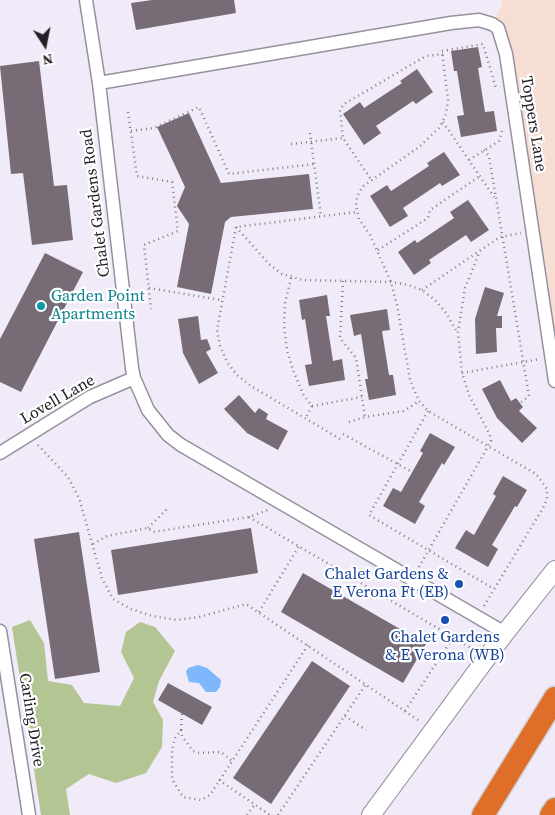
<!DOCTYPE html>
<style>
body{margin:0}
#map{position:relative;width:555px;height:815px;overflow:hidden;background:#f1ebf9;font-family:"Source Serif 4",serif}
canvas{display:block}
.north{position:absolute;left:20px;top:20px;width:50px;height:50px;-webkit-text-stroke:4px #fff;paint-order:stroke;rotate:169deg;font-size:14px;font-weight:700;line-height:20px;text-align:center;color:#222025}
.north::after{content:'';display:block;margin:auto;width:18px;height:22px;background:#222025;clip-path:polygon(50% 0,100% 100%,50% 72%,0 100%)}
</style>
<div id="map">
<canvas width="555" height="815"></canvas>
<div class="north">N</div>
</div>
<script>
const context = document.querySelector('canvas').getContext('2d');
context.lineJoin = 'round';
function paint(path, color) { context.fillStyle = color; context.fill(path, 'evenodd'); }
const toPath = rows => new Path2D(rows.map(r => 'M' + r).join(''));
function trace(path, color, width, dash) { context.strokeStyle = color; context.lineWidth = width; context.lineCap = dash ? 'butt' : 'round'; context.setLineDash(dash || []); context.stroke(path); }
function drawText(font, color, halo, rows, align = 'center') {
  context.font = font + ' "Source Serif 4",serif'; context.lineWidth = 4.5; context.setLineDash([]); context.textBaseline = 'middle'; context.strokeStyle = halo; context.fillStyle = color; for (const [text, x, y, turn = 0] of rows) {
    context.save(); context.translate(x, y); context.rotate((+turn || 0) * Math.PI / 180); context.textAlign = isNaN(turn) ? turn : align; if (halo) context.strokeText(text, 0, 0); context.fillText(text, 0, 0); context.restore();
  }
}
const commercial = toPath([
 [502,0,555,0,555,381,506,54,492,24,502,5]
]);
const green = toPath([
 [30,620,44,643,48,681,72,685,84,703,120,706,134,678,121,652,126,632,140,622,155,627,175,651,159,681,153,702,163,720,162,747,146,773,116,783,89,774,66,789,70,815,41,815,12,627]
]);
const water = toPath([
 [198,665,207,668,221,680,220,687,216,692,206,692,199,683,189,682,186,672,188,668]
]);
const building = toPath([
 [152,0,234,0,236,13,136,30,131,3],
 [478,47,482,67,478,68,485,112,494,111,497,131,461,137,457,116,464,115,457,71,454,71,451,51],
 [39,61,54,186,67,185,73,240,32,245,23,173,11,174,0,66],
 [417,69,433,92,416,104,413,101,376,126,381,133,364,145,343,114,360,102,364,108,402,83,400,81],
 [189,113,221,183,309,174,313,209,231,217,225,222,211,294,177,287,189,224,177,206,185,187,157,127],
 [444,152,460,175,442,186,440,183,403,208,408,216,390,227,370,196,387,185,391,191,429,166,427,163],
 [468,200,489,230,471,242,466,235,429,260,431,263,414,275,398,252,415,240,417,243,454,218,450,212],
 [45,253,83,272,21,392,0,382,0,339],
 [485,287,504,293,497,316,502,316,502,328,496,328,497,352,476,354,475,319],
 [327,295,330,316,326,316,333,361,342,359,345,380,309,386,305,365,312,364,305,319,302,320,299,300],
 [387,309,390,330,382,331,389,375,393,375,396,395,369,400,365,379,368,379,361,334,354,336,350,315],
 [198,316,201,340,207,339,211,349,206,352,218,373,199,384,183,353,178,319],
 [500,380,511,401,516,398,523,407,519,411,537,428,522,443,497,418,482,389],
 [239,395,255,413,259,408,268,414,266,419,288,431,278,450,247,433,224,409],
 [430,433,455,447,444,465,442,463,419,502,425,506,415,524,383,506,393,488,401,492,423,453,420,451],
 [503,476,527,490,517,507,515,506,492,545,498,549,488,567,455,548,466,530,474,535,496,496,493,494],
 [251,528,258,573,118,595,111,550],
 [79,532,100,672,55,679,34,539],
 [303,573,426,644,403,683,281,612],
 [312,661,350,686,271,804,233,778],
 [168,683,212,707,202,725,158,700]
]);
const path = toPath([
 [128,112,137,176,172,182,178,231,144,245,151,309],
 [443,122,494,197],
 [131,131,154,128,199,107,229,174,314,164],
 [310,133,321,217],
 [291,144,343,138],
 [484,150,489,156,529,396,520,403],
 [469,160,499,141,502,131],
 [370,178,343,138,340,110,344,104,426,56,443,54],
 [236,227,269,264,282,274,303,280,391,282,408,285,422,290,435,300,446,313,457,332],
 [378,250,428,218,430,210,480,176],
 [291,278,285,303,284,326,287,350,293,370,303,394,312,406,305,419],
 [343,281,340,338,356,358,365,417],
 [149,288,221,300],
 [422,290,500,237,521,233],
 [462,373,540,359],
 [312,406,362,397],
 [428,411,369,515,494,589],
 [349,422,365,417,404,411,419,401],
 [343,434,412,472],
 [340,439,251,386,237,375,227,362,220,346,217,330,236,227,356,212],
 [38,445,68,477,79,498,102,578,113,599,131,609,152,616,177,620,199,617,246,604,421,722],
 [249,517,473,649],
 [148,528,169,507],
 [93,544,107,536,148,528,153,532,249,517,268,510],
 [419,567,491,441,490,435,469,395,462,373,458,332,465,288,480,251],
 [484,606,543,508,547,499,547,489,536,474,428,411,419,401,410,380,397,305,391,282,370,235,359,219,356,206,357,197,362,187,419,147,440,127,446,114,448,100,442,51,483,44,496,88],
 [259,612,299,546],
 [405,711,454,636],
 [182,714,181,730,175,738,172,750,172,779,183,797,201,800,210,795,308,645],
 [345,716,366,730],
 [181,730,182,736,193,751,199,753,221,752,232,761],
 [219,780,270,815],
 [247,815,255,804],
 [278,815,366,684]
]);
const street = toPath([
 [86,0,99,83,132,368,134,378,148,410,168,435,181,445,505,633],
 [99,83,451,23,479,20,492,24,498,28,506,54,555,381],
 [0,453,90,397,134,378],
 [0,631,29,815]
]);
const secondary = toPath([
 [371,815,505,633,555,570]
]);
const highway = toPath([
 [483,815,555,698],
 [551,815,555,809]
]);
const markers = [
 [41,306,5,"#0f9aa8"],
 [459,584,5,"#1a4fb4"],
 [445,620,5,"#1a4fb4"]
];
const streetNames = [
 ["Toppers Lane",533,124,81],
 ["Chalet Gardens Road",96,203,-97],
 ["Lovell Lane",58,400,-30],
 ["Carling Drive",31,720,81]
];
const cultureNames = [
 ["Garden Point",51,297],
 ["Apartments",51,315]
];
const transitNames = [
 ["Chalet Gardens &",449,575],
 ["E Verona Ft (EB)",449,593],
 ["Chalet Gardens",445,638,"center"],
 ["& E Verona (WB)",445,656,"center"]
];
paint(commercial, '#f7ded5');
paint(green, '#b4c594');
paint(water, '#7eb7fb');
paint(building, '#776c75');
trace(street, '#96909d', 15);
trace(secondary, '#96909d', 20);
trace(highway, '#cececf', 25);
trace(path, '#817d87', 2.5, [1, 4]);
trace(street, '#fff', 12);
trace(secondary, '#fff', 18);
trace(highway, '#df6e29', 22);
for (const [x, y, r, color] of markers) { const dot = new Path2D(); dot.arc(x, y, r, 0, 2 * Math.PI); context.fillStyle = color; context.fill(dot); trace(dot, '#fff', 2); }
drawText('16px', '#222025', '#fff', streetNames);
drawText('16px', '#0d838f', '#fff', cultureNames, 'left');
drawText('16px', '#164399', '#fff', transitNames, 'right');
</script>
